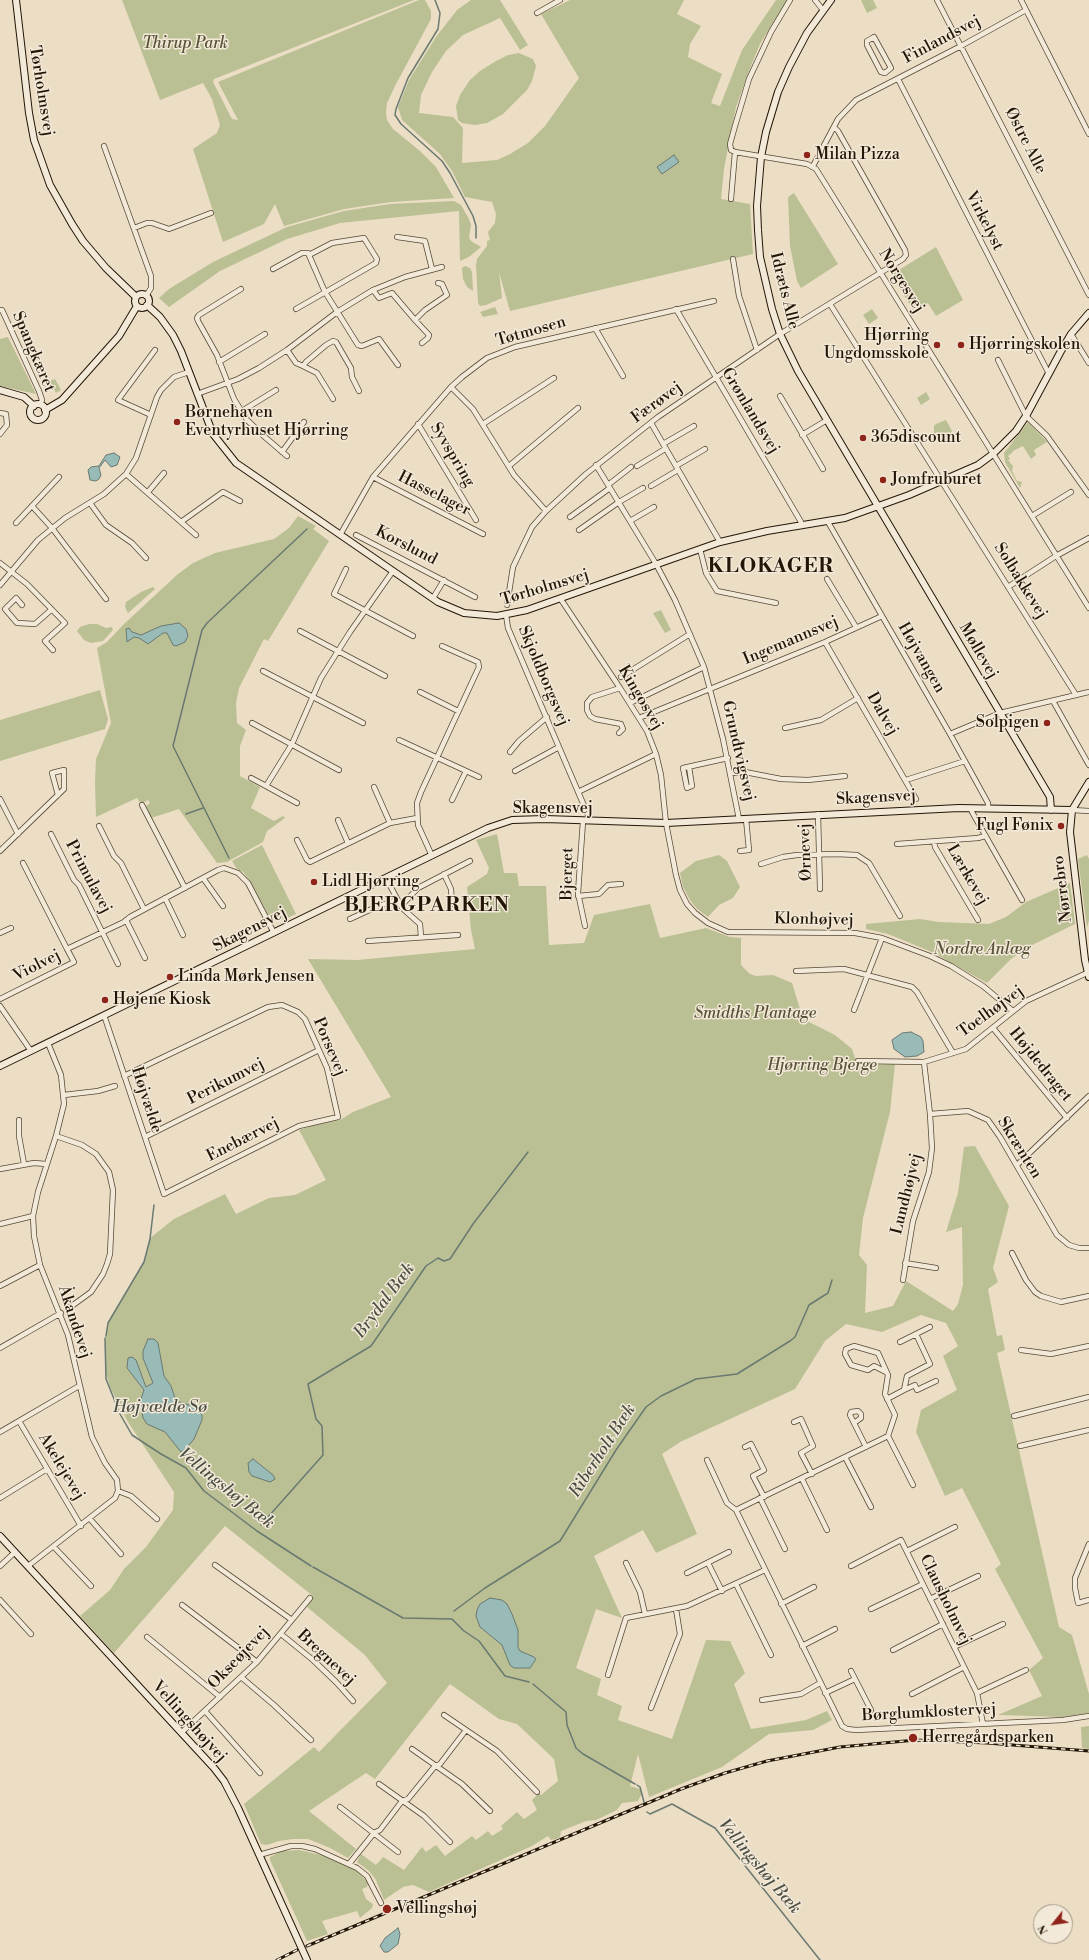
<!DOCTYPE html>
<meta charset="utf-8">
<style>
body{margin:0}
#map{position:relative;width:1089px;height:1960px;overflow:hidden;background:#ecddc5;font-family:"Libre Bodoni",serif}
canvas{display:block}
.north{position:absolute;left:1033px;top:1904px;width:40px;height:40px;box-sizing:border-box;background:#f3e9d9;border:1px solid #a09585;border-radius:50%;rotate:240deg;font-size:11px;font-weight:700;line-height:16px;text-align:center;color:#231606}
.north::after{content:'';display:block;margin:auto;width:14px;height:18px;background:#8f2418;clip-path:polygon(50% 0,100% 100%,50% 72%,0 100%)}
</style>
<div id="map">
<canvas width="1089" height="1960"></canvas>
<div class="north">N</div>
</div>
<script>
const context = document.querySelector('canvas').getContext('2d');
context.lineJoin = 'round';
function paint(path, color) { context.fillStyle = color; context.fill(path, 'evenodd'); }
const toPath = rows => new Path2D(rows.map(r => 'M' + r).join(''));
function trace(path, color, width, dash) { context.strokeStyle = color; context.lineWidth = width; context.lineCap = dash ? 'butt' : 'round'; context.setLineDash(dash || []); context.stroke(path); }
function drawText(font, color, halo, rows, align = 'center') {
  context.font = font + ' "Libre Bodoni",serif'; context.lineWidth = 3; context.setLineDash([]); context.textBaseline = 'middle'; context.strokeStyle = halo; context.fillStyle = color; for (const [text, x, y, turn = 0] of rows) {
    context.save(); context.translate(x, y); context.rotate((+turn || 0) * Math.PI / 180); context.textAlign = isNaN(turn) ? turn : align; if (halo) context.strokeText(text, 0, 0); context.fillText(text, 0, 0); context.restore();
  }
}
const green = toPath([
 [122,0,414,0,214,79,213,82,232,119,238,120,218,82,419,0,425,0,431,11,431,19,396,84,387,103,386,112,387,120,393,129,420,151,436,167,454,198,391,202,344,209,284,226,275,204,264,224,223,242,193,149,217,133,220,125,212,99,203,83,160,100],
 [471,0,500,0,528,45,520,50,500,18,463,35,446,51,432,72,421,95,419,113,453,117,463,128,462,163,497,160,510,154,528,143,545,126,579,78,541,14,570,0,684,0,677,14,701,26,690,44,688,57,722,74,711,103,720,106,742,50,776,0,787,0,760,44,748,73,736,107,724,169,721,199,750,204,753,254,510,311,499,272,502,298,486,305,480,306,478,303,476,265,477,259,487,246,487,241,490,240,488,232,495,223,496,214,492,202,465,197,452,171,440,154,402,120,398,107,409,80,436,37,457,10],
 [861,0,873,0,877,8,867,13],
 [519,53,533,59,536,66,532,81,527,90,503,114,487,123,475,125,462,123,458,120,456,106,460,95,470,80,480,71,496,61,508,55],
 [794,193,838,264,801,288,797,281,790,246,788,197],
 [454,201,461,205,469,219,471,225,469,237,471,241,481,247,469,257,460,261,459,211,340,223,287,239,220,271,169,307,159,298,169,289,213,262,287,227,344,211,390,204],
 [936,247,963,300,936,316,928,303,914,311,893,278,894,273],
 [465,266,470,268,472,272,473,291,467,287,463,279,462,268],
 [495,307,498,314,483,317,480,312],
 [872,309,878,318,869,324,863,315],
 [8,337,36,394,0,386,0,339],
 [55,379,61,390,56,393,50,381],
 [926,392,930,399,921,405,917,398],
 [946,420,952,431,949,437,941,439,934,433,934,426,936,424],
 [1028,422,1047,442,1034,450,1036,455,1031,459,1023,446,1013,451,1013,452,1008,456,1010,459,1008,460,1012,465,1013,465,1012,471,1017,481,1022,482,1020,488,1005,462,1004,453],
 [298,516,316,526,313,529,329,541,268,641,264,639,239,688,236,703,237,723,246,730,240,746,240,776,260,787,251,808,274,821,283,816,285,818,267,831,263,842,227,862,217,863,179,809,151,818,146,806,150,803,148,800,141,804,137,798,96,817,95,782,96,759,111,723,97,648,107,642,123,625,178,574,193,563,215,553,274,539,289,528],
 [153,587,155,589,128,613,125,607,126,602,141,592],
 [661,610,671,630,665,633,653,613],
 [89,624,97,624,106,628,112,627,113,630,103,641,91,643,84,640,77,631,80,627],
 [100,690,108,719,105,729,0,761,0,720],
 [497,834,504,873,517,873,519,886,546,886,549,945,584,943,594,915,650,904,660,938,706,928,730,937,741,938,741,965,750,974,756,976,773,975,792,983,803,1019,835,1035,852,1049,855,1058,861,1065,895,1064,890,1112,863,1218,859,1255,867,1265,865,1313,893,1306,906,1281,953,1311,958,1304,963,1285,962,1227,946,1232,958,1193,964,1147,975,1146,1009,1206,993,1268,998,1282,988,1289,997,1336,1002,1335,1005,1350,997,1353,1059,1627,1072,1635,1089,1694,1089,1713,1062,1717,998,1715,1042,1696,1029,1670,1043,1658,995,1569,1001,1564,962,1488,945,1496,916,1432,921,1410,957,1390,943,1356,958,1346,946,1323,921,1315,882,1332,846,1324,825,1341,795,1389,680,1442,662,1454,697,1534,656,1553,643,1530,594,1556,622,1618,596,1609,576,1668,601,1679,597,1695,622,1706,618,1720,672,1739,706,1640,730,1641,745,1673,734,1684,751,1729,806,1720,827,1711,832,1720,813,1730,769,1734,722,1767,649,1797,638,1754,630,1786,640,1789,642,1793,638,1801,622,1803,617,1810,596,1820,586,1821,561,1831,560,1837,556,1839,551,1840,548,1836,532,1846,429,1892,413,1885,403,1887,384,1900,376,1880,369,1871,357,1862,361,1854,376,1865,383,1857,404,1870,422,1847,426,1852,436,1845,445,1856,472,1836,476,1840,488,1831,492,1836,503,1829,501,1826,517,1812,524,1819,537,1810,532,1800,539,1793,541,1795,558,1781,554,1759,517,1724,499,1719,450,1684,375,1779,366,1773,309,1811,356,1849,348,1858,330,1848,308,1839,293,1839,279,1841,267,1845,261,1844,244,1804,314,1747,319,1752,387,1683,365,1655,307,1607,313,1596,225,1526,114,1653,80,1616,110,1590,124,1569,146,1547,173,1510,174,1492,128,1422,110,1387,105,1371,105,1343,108,1323,144,1262,150,1238,174,1219,225,1194,236,1214,269,1198,295,1195,326,1180,299,1130,312,1126,340,1120,353,1112,391,1097,308,959,357,960,475,949,471,930,467,887,487,874,489,868,476,840],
 [262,845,296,914,283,920,278,917,271,920,250,881,243,872,237,869,232,861],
 [719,855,727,861,740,887,733,898,719,905,708,917,697,909,690,900,683,887,680,873,696,861],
 [1087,855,1089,859,1089,920,1087,928,1078,859],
 [1070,883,1075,924,1026,948,1011,959,987,983,932,952,888,934,866,929,866,924,920,919,939,922,989,924,1006,917,1026,902],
 [1089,1726,1089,1749,1082,1748,1081,1727],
 [299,1850,321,1855,356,1869,368,1883,367,1887,362,1889,366,1899,373,1904,372,1908,360,1918,357,1911,322,1921,328,1934,307,1941,270,1860,270,1857,282,1851]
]);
const water = toPath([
 [674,155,679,162,662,174,657,167,674,155],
 [114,453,120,457,117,465,111,467,105,460,99,468,101,475,99,479,96,481,90,480,88,470,91,467,99,466,106,455,114,453],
 [179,623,186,629,188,636,185,642,176,646,173,645,167,633,163,633,148,644,139,638,134,637,127,642,126,629,129,628,132,632,141,635,161,626,179,623],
 [911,1032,921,1037,923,1041,924,1052,917,1056,905,1057,894,1049,892,1040,902,1033,911,1032],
 [148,1339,154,1339,158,1343,164,1376,171,1386,176,1401,196,1407,202,1415,202,1420,194,1439,185,1450,181,1452,165,1432,147,1424,143,1418,140,1402,144,1390,127,1368,128,1358,132,1357,136,1360,146,1387,153,1383,143,1358,143,1351,148,1339],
 [253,1459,273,1475,275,1479,270,1482,252,1476,249,1472,248,1463,253,1459],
 [490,1598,502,1600,507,1604,512,1614,518,1630,518,1647,520,1651,534,1657,536,1659,530,1668,514,1668,510,1665,502,1645,480,1627,476,1616,477,1610,480,1604,490,1598],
 [398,1928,400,1934,398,1944,388,1952,384,1952,380,1946,385,1938,398,1928]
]);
const stream = toPath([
 [435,0,440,13,438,29,408,78,396,109,395,115,401,124,442,161,450,173,473,216,476,226,476,238],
 [186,814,203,808],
 [229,858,173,746,202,630,207,623,307,529],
 [106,1336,108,1323,144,1262,150,1239,154,1205],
 [105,1338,106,1379,120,1414,132,1435,161,1454,186,1468,204,1491,257,1531,311,1566],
 [261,1525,323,1455,322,1426,316,1419,308,1384,371,1346,426,1266,438,1258,444,1261,450,1259,473,1224,528,1152],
 [313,1567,403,1618,452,1619,464,1631,479,1641,505,1676,529,1682],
 [454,1611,485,1588,560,1541,616,1450,646,1407,661,1396,696,1379,737,1374,790,1341,795,1337,809,1305,828,1293,832,1280],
 [533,1684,566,1712,567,1725,576,1748,583,1754,635,1784],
 [637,1785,640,1787,644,1802],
 [647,1812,650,1814,672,1804,715,1828,820,1960]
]);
const street = toPath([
 [790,0,771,32,749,79,735,126,730,144,731,150,735,152,807,164,816,169,1089,608],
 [815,0,823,10],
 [937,0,1089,295],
 [1021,0,1089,134],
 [537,13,560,0],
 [874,37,891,68,885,73,881,72,867,45,867,41,874,37],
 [898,79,1049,374],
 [104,146,151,276,151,288,146,296],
 [813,166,838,119,856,100,961,46,1026,10],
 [731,199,735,152],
 [134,228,147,223,152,223,169,229,211,213],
 [397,237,425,241,432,269],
 [733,259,739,296,757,350],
 [273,269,302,253,308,253,325,292,358,345,362,346,379,339,398,365],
 [241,289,199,315,197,318,198,321,217,355,234,399,247,420,266,438,287,456],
 [373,290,379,298,392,293,415,320,425,310,447,295,442,284,438,283],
 [830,304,1076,695],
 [296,309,376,263,377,259,364,238,332,243,309,255],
 [676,309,801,522,801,526],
 [0,310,2,310,39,391,42,400,40,405],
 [415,320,429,335,428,338,422,343],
 [595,328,623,376],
 [1071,334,1089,363],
 [287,350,296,363,303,366,306,362,326,345,333,341,336,342,351,368,352,377,359,391],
 [998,360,1026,416,1047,436,1089,495],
 [219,362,265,334],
 [303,366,317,373,333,399],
 [451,387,473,409,514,475,546,511],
 [197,394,238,379,259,368,287,350,337,312,373,290,405,277,442,267],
 [780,396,823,469],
 [242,411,276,390],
 [0,413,6,414,7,425,0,434],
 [151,415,118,400,155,350],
 [651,423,720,542],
 [418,424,476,520],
 [483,424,554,378],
 [802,435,827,420],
 [663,444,694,426],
 [282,452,304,422],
 [596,465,656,564,675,600,704,667,723,739,739,819],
 [509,466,578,408],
 [637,466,665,449],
 [676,466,705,449],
 [126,474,196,535],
 [373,477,483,534],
 [608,485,631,467],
 [651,486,678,470],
 [148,492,164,473],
 [90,503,106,525,132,543,146,558],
 [32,506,52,528,106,599],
 [1032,516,1071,492],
 [570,517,610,488],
 [630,521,654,507],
 [181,522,223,492,240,501],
 [828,522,950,734,988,803,988,808],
 [16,523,59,477],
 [579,530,619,502,643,488],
 [340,535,373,477,451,387,462,377,487,358,515,347,714,301],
 [356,535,475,597],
 [700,549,706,573,717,591,776,603],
 [0,563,27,584,65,623,45,641,53,650],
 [346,569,334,594,413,636],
 [827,579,856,627],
 [0,585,38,540,65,518,104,494,126,474,136,458,157,397,161,390,174,377,189,372],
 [1008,587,1056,556,1089,538],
 [433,598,444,580],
 [560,598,620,688,647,731,656,754,661,775,666,823,676,875,680,890,687,904,695,913,708,923,728,932,855,933,882,938,930,956,951,966,983,986,1013,1011],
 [22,605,16,598,5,609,17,623,35,624,51,610],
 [507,605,513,567,532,527,546,511,586,474,658,417,780,334,903,259,906,255,905,250,838,131,834,127],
 [506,615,508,628,588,815,588,821],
 [300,631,385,676],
 [825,642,916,799],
 [263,671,363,723],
 [621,677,690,634],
 [420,692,458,711],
 [1053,701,1089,765],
 [630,703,704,667],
 [639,718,825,642,882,616],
 [252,723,339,770],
 [785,728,821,720,858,698],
 [619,733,623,729,621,724,595,719,590,716,587,710,587,703,592,697,620,688],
 [950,734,1000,713,1089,692],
 [399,740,479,777],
 [510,752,519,741,547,717],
 [689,767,692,786,687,788,683,768,728,758],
 [515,771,559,747],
 [731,773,745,772,781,779,808,780,845,776],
 [251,778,266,786],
 [906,780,965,761],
 [374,787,390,823],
 [578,792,656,754],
 [0,799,18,834],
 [452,800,466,771],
 [297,803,266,786,292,744,321,678,350,632,393,571],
 [142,805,185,888],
 [971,808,972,812,1022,900],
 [1072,810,1089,811],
 [818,814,820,889],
 [338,820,348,843],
 [583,821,578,893,585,926],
 [99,826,114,856,121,863,144,909],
 [51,834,74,880,79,885,118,964],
 [297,840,307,860,310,862,390,823,417,818],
 [934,842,935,847,978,920],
 [897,844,978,838,985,836],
 [0,851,64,789,64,770,52,773,58,795],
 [740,851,749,850,746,819],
 [432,856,418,825,417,803,421,792,479,667,478,662,442,646],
 [23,863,67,949,124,922,130,917,218,870,224,868,238,873,248,883,274,933],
 [761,864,783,857,797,855,837,854,857,855,869,863,900,916],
 [444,874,451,889,452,904],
 [203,878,223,906],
 [386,878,402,908,420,924,421,937],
 [578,896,599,894,608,885,621,884],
 [165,898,183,935],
 [401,906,418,888,470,861],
 [350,919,376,907,397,900],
 [126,920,145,958],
 [0,933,11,928],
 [368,941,458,935],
 [796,971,844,969,912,987,917,992,953,1053],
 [0,999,74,962,67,949],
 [0,1006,31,1051],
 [854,1010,882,938],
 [104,1015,164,1194,299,1126,338,1117,327,1068,305,1019,298,1012,282,1005,268,1007,124,1076],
 [993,1028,1067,1118],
 [858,1061,924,1062,966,1049,1026,1001,1089,972],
 [924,1062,930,1114,968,1111,988,1120,1000,1137,1057,1235,1069,1245,1079,1248,1089,1248],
 [64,1095,98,1091,115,1086],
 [19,1120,19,1136,24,1164],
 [56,1136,82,1145,96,1154,109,1172,113,1190,110,1254,107,1264,103,1274,91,1292,69,1308],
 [145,1137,319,1050],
 [1017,1165,1089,1096],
 [0,1169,34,1163,46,1164],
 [0,1224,33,1216],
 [1012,1253,1026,1280,1035,1292,1041,1296,1061,1302,1089,1296],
 [905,1263,936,1268],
 [903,1280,913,1221,929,1172,932,1148,930,1114],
 [0,1286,40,1265],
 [900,1342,930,1327],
 [0,1348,61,1313],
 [1021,1350,1051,1354,1089,1346],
 [904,1390,915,1385,917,1390,936,1381],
 [887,1399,904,1390,907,1376,930,1364,916,1334],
 [1014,1416,1089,1397],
 [19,1421,81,1526],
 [794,1422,801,1419,813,1446,801,1453,812,1474],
 [854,1423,861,1418,861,1414,858,1411,851,1412,850,1415,866,1447],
 [0,1432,79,1386],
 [888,1436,913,1485],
 [1020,1446,1089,1430],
 [745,1447,751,1444,764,1470,753,1476,764,1497],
 [845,1457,871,1507],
 [707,1460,727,1503,736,1510,842,1726,847,1729,856,1730,1063,1720,1089,1716],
 [802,1479,827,1530],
 [118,1491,131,1496,157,1519],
 [0,1498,47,1469],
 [760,1498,785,1549],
 [736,1510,888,1436,895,1415,885,1394,888,1375,878,1353,854,1346,846,1349,845,1354,851,1365,868,1370,874,1366,886,1372],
 [90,1519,121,1554],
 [1089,1544,1075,1578,1075,1588,1078,1603,1089,1600],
 [54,1547,91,1586],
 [907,1551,955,1527],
 [626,1563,640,1592,645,1614],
 [708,1563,722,1591],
 [215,1565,292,1620],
 [0,1566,15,1552],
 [28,1566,115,1498,118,1491,117,1480,105,1463,92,1437,68,1335,40,1265,34,1236,33,1216,38,1192,56,1136,64,1104,61,1075,48,1043],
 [851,1566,901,1540,977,1693,983,1724],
 [687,1573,729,1552],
 [736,1584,771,1655],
 [930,1599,978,1576],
 [0,1600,31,1634],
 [781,1604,814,1587],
 [182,1605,257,1662],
 [871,1609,923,1584],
 [281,1634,313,1660,336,1682,353,1701],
 [147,1637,220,1697],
 [802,1646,835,1629],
 [954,1647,1003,1624],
 [893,1650,943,1624],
 [851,1671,871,1710],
 [608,1675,626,1618,687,1606,765,1570],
 [241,1677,274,1705,311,1740],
 [825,1693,855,1679],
 [977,1693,1026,1670],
 [912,1694,964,1667],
 [762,1700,801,1694,820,1683],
 [651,1708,680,1634,676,1609],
 [205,1711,260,1773],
 [444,1715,497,1751,537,1792],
 [181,1733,257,1662,310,1598],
 [412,1749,462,1784,490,1811],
 [379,1784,424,1816,450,1842],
 [340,1807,398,1852],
 [259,1855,291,1846,302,1846,315,1849,357,1868,367,1876,381,1903],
 [349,1864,374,1833,380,1830,402,1801,408,1799,435,1766,440,1764,466,1730]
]);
const secondary = toPath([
 [16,0,29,113,34,140,50,185,72,224,83,241,106,268,136,297],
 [831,0,807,33,789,67,778,92,766,132,761,157,757,206,758,230,760,257,772,309,780,334,798,371,1050,797,1051,810],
 '135 301a7 7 0 1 1 14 0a7 7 0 1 1-14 0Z',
 [147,305,160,317,173,335,181,351,213,434,236,463,438,602,464,613,497,616,527,610,720,542,767,531,845,518,909,495,978,465,993,454,1016,431,1026,416,1061,351,1071,334,1089,313],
 [0,390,24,397,34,406],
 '30 412a8 8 0 1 1 16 0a8 8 0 1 1-16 0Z',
 [45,410,62,400,119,336,137,306],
 [1089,782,1072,810,1070,832,1085,960,1089,977],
 [0,1066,488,828,512,820,545,819,666,823,959,808,1072,810],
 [0,1536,214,1768,224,1781,238,1808,307,1960]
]);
const rail = toPath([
 [307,1946,681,1789,725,1773,767,1761,840,1747,916,1740,987,1743,1089,1751],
 [277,1960,297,1950]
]);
const markers = [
 [807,155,4,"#8f2418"],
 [937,345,4,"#8f2418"],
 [961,345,4,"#8f2418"],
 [177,422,4,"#8f2418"],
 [863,438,4,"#8f2418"],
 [883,480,4,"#8f2418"],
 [1047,723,4,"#8f2418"],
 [1061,826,4,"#8f2418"],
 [314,882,4,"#8f2418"],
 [170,977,4,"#8f2418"],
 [105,1000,4,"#8f2418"],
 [913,1738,5,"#8f2418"],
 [387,1909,5,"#8f2418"]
];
const streetNames = [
 ["Finlandsvej",942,40,-28],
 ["Tørholmsvej",41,91,81],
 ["Østre Alle",1025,141,63],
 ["Virkelyst",984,221,63],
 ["Norgesvej",901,281,58],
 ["Idræts Alle",784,291,76],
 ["Tøtmosen",531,332,-16],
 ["Spangkæret",33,352,67],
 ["Færøvej",657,403,-36],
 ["Grønlandsvej",750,411,59],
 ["Syvspring",452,455,59],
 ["Hasselager",434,494,27],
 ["Korslund",406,546,27],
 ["Solbakkevej",1020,581,58],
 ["Tørholmsvej",545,588,-17],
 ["Ingemannsvej",791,641,-23],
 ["Møllevej",978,651,60],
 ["Højvangen",921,658,60],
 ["Skjoldborgsvej",543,676,67],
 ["Kingosvej",640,698,59],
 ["Dalvej",882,714,60],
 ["Grundtvigsvej",738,751,77],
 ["Skagensvej",876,798,-3],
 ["Skagensvej",553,809],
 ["Ørnevej",806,852,-92],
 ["Bjerget",568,874,-89],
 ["Lærkevej",967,875,60],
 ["Primulavej",88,877,62],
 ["Nørrebro",1063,889,-97],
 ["Klonhøjvej",814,920,1],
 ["Skagensvej",250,930,-27],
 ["Violvej",37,966,-27],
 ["Toelhøjvej",991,1012,-36],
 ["Porsevej",329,1047,67],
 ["Højdedraget",1040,1065,51],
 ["Perikumvej",226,1082,-27],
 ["Højvælde",146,1100,72],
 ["Enebærvej",243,1140,-27],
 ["Skrænten",1019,1148,58],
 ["Lundhøjvej",907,1194,-76],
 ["Åkandevej",74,1322,72],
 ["Akelejevej",61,1467,59],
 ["Clausholmvej",945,1600,64],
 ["Okseøjevej",239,1658,-46],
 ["Bregnevej",326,1658,43],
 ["Børglumklostervej",929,1713,-3],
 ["Vellingshøjvej",189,1722,48]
];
const parkNames = [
 ["Thirup Park",185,44],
 ["Nordre Anlæg",982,950],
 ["Smidths Plantage",755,1014],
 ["Hjørring Bjerge",822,1066]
];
const poiNames = [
 ["Milan Pizza",815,155],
 ["Hjørring",929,336,"right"],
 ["Ungdomsskole",929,354,"right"],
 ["Hjørringskolen",969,345],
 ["Børnehaven",185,413],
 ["Eventyrhuset Hjørring",185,431],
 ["365discount",871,438],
 ["Jomfruburet",891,480],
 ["Solpigen",1039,723,"right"],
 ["Fugl Fønix",1053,826,"right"],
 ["Lidl Hjørring",322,882],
 ["Linda Mørk Jensen",178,977],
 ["Højene Kiosk",113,1000],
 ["Herregårdsparken",922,1738],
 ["Vellingshøj",396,1909]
];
const waterNames = [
 ["Brydal Bæk",385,1301,-53],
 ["Højvælde Sø",160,1408],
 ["Riberholt Bæk",603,1451,-57],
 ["Vellingshøj Bæk",226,1489,39],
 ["Vellingshøj Bæk",759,1867,50]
];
const districtNames = [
 ["KLOKAGER",771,567],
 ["BJERGPARKEN",427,906]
];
paint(green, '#bac093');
paint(water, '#99bbb8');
trace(water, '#6a7971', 1);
trace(stream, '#6a7971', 1.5);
trace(street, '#554836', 6);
trace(secondary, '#231606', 8);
trace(street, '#f3e9d9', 4.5);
trace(secondary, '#f3e9d9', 6);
trace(rail, '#231606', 3);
trace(rail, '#f3e9d9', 1.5, [4.5]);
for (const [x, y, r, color] of markers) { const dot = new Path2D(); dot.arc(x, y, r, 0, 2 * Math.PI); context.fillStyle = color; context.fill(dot); trace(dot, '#f3e9d9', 1.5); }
drawText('16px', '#231606', '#f3e9d9', streetNames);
drawText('italic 16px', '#585237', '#f3e9d9', parkNames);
drawText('16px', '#231606', '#f3e9d9', poiNames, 'left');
drawText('italic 17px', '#4c5044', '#f3e9d9', waterNames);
context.letterSpacing = '1px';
drawText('bold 20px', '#231606', '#f3e9d9', districtNames);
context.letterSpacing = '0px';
</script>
